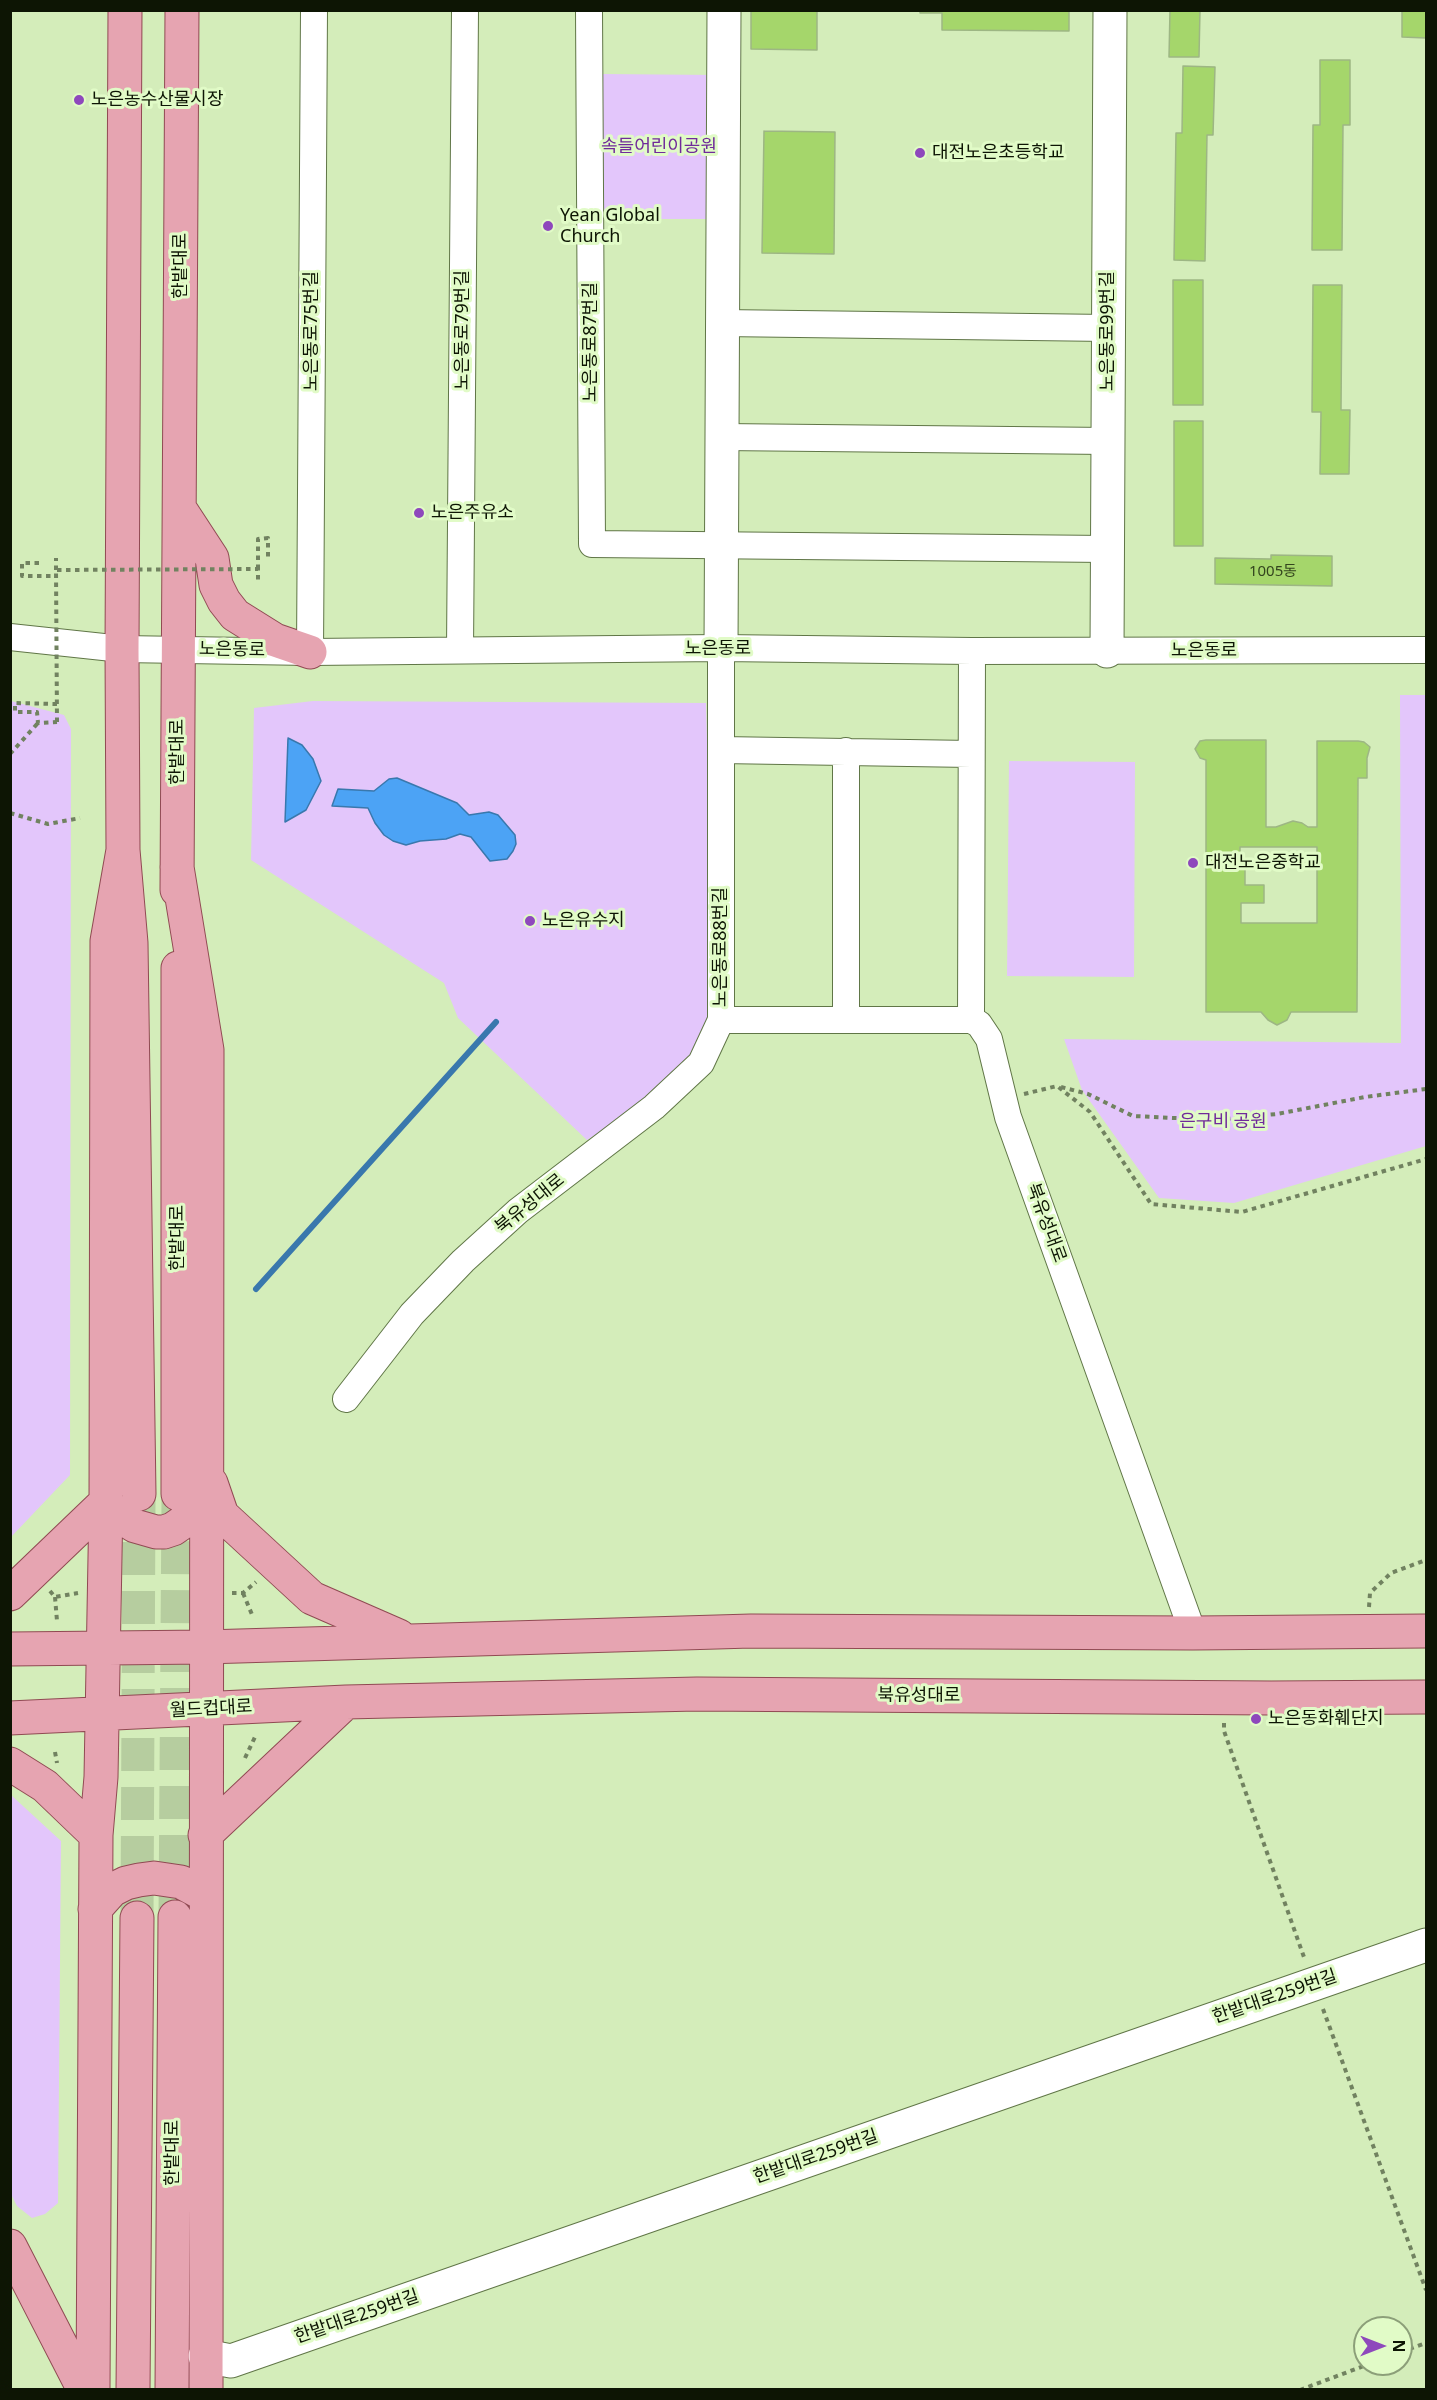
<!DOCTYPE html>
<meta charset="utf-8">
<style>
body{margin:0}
#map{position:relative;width:1437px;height:2400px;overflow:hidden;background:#d4edba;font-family:"Noto Sans",sans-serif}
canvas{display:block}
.frame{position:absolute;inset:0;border:12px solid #0d1504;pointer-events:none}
.north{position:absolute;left:1353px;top:2316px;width:60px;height:60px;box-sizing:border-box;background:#e1fbc7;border:2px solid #8c9f79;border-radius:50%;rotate:90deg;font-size:16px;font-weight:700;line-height:24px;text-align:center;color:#0d1504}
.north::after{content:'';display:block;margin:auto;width:21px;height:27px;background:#8e48bc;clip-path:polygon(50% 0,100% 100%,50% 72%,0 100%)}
</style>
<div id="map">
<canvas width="1437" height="2400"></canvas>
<div class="frame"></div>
<div class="north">N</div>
</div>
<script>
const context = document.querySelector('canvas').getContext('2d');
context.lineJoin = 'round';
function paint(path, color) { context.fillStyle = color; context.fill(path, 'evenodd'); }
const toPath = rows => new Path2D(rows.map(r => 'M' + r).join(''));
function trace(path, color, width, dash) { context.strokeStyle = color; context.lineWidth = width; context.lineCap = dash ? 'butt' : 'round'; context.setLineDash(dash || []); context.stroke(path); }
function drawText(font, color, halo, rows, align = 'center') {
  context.font = font + ' "Noto Sans","Noto Sans KR",sans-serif'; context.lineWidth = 6; context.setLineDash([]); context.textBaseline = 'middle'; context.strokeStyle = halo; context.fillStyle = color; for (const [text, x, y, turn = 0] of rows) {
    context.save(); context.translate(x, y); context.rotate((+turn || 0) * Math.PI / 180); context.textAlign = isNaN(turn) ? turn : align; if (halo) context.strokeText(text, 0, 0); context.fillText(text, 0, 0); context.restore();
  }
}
const green = toPath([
 [601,74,718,75,718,219,601,219],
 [1400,695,1426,695,1426,1146,1234,1203,1159,1198,1082,1090,1064,1039,1401,1043],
 [11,701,64,715,71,729,70,1475,11,1537],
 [313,701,706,703,714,1005,687,1065,643,1106,587,1140,458,1018,444,983,251,860,254,708],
 [1009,761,1135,762,1134,977,1007,976],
 [11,1795,61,1841,58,2203,45,2214,32,2218,17,2206,11,2194]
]);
const water = toPath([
 [288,738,302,745,313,759,321,781,306,810,285,822,288,738],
 [397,778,457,803,469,815,489,812,498,815,515,835,516,844,513,851,507,859,490,861,471,837,460,834,446,839,420,841,406,845,393,841,384,835,375,823,368,808,332,806,338,789,374,791,389,779,397,778]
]);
const stream = toPath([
 [256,1289,496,1022]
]);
const building = toPath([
 [751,10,817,10,817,50,751,49,751,10],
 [920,10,1069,10,1069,31,942,30,942,13,920,13,920,10],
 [1170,10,1200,10,1199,57,1169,57,1170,10],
 [1402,10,1426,10,1426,38,1402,37,1402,10],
 [1320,60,1350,60,1350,125,1343,125,1342,250,1312,250,1313,125,1320,125,1320,60],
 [1183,66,1215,67,1213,135,1207,135,1205,261,1174,260,1176,133,1182,133,1183,66],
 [764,131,835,132,834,254,762,253,764,131],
 [1173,280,1203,280,1203,405,1173,405,1173,280],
 [1313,285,1342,285,1341,410,1350,410,1349,474,1320,474,1321,412,1312,412,1313,285],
 [1174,421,1203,421,1203,546,1174,546,1174,421],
 [1271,555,1332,556,1332,586,1215,584,1215,558,1271,559,1271,555],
 [1206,740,1266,740,1266,827,1276,827,1293,821,1302,823,1308,827,1317,827,1317,741,1358,741,1364,742,1370,747,1367,758,1367,778,1358,778,1357,1012,1291,1012,1287,1020,1277,1025,1268,1020,1261,1012,1206,1012,1206,760,1200,758,1195,749,1200,741,1206,740],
 [1240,847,1317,847,1317,923,1241,923,1241,903,1264,903,1264,885,1245,885,1245,869,1240,869,1240,847]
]);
const primaryTunnel = toPath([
 [175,1917,178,1499],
 [137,1918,139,1499]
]);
const path = toPath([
 [39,563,22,563,22,576,56,576],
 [258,569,258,539,268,538,268,561],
 [56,570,56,558],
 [57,704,15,703,15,712,37,712,38,723,57,722],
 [10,754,38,723],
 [10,813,48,824,80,818],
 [1061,1087,1088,1094,1133,1116,1215,1120,1277,1114,1365,1097,1426,1089],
 [1024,1094,1057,1086,1090,1112,1151,1204,1242,1212,1426,1159],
 [50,1591,55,1597,78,1593],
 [232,1593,243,1593,256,1582],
 [243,1593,253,1617],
 [55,1597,57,1621],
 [1369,1607,1370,1593,1391,1573,1426,1560],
 [1224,1723,1224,1731,1305,1960],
 [55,1752,57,1763],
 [245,1758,255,1737],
 [1323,2009,1426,2290],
 [1401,2352,1426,2343],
 [1300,2390,1369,2364]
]);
const street = toPath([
 [589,10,592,544,1107,549],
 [722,323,1108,328],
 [722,437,1108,441],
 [10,637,122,649,310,652,721,648,972,651,1426,650],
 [460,650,465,10],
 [310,652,314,10],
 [721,750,971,754],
 [721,1020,971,1020,972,651],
 [846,1020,846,751],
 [971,1020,979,1024,989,1039,1008,1117,1193,1633],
 [346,1399,412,1314,463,1261,518,1211,654,1107,701,1063,721,1020,721,648]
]);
const secondary = toPath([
 [721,648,724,10],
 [1107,651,1110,10],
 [205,2356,231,2361,1426,1945]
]);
const primary = toPath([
 [125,10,122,649,123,850,131,943,139,1494],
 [180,509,212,558,216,585,224,601,235,615,275,640,310,652],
 [177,867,207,1050,206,2390],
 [177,890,182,10],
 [178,968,178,1494],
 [211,1483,222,1515,312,1598,399,1636],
 [10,1594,106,1502,116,1514,135,1526,156,1532,164,1532,173,1529,195,1514,206,1490],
 [10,1649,205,1647,751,1631,1193,1633,1426,1631],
 [10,1718,346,1702,697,1694,1271,1698,1426,1697],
 [10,1764,45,1786,96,1835],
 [205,1835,346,1702],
 [95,1909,112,1890,126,1883,139,1880,154,1878,181,1882,205,1895],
 [10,2246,84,2390],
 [93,2390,96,1835,101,1777,106,1502,107,941,123,850],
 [133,2390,137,1918],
 [172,2390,175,1917]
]);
const pathBridge = toPath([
 [57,722,56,570,258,569,258,581]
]);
const markers = [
 [79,100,6,"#8e48bc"],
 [920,153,6,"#8e48bc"],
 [548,226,6,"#8e48bc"],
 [419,513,6,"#8e48bc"],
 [1193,863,6,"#8e48bc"],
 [530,921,6,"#8e48bc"],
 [1256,1719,6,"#8e48bc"]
];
const numberNames = [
 ["1005동",1273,572]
];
const poiNames = [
 ["노은농수산물시장",91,100],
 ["대전노은초등학교",932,153],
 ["Yean Global",560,216],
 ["Church",560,237],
 ["노은주유소",431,513],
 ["대전노은중학교",1205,863],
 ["노은유수지",542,921],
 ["노은동화훼단지",1268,1719]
];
const parkNames = [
 ["속들어린이공원",659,147],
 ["은구비 공원",1223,1122]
];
const streetNames = [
 ["한밭대로",181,266,-90],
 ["노은동로79번길",463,330,-90],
 ["노은동로75번길",312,331,-90],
 ["노은동로99번길",1108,331,-90],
 ["노은동로87번길",591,342,-90],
 ["노은동로",718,649],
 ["노은동로",232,650,1],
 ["노은동로",1204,651],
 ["한밭대로",178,752,-90],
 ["노은동로88번길",721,947,-90],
 ["북유성대로",530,1204,-39],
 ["북유성대로",1046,1223,70],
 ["한밭대로",178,1238,-90],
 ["북유성대로",919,1696],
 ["월드컵대로",211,1709,-3],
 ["한밭대로259번길",1275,1997,-19],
 ["한밭대로",173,2153,-90],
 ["한밭대로259번길",816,2157,-19],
 ["한밭대로259번길",357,2317,-19]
];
paint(green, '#e3c6fb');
paint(water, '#4ca3f5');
trace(water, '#3978ad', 1.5);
trace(stream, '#3978ad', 6);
paint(building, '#a5d66b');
trace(building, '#9db684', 1.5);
trace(primaryTunnel, '#b6cd9f', 33, [33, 16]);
trace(street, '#607647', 28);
trace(secondary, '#607647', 35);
trace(primary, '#904a53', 35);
trace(path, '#718260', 4, [4.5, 4.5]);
trace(street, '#fff', 26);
trace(secondary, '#fff', 33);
trace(primary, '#e6a4b1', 33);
trace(pathBridge, '#718260', 4, [4.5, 4.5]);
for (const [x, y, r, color] of markers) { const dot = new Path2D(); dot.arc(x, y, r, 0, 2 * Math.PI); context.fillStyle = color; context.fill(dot); trace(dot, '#e1fbc7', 2); }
drawText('15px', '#33451e', null, numberNames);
drawText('18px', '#0d1504', '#e1fbc7', poiNames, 'left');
drawText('18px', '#702a9a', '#e1fbc7', parkNames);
drawText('18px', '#0d1504', '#e1fbc7', streetNames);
</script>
